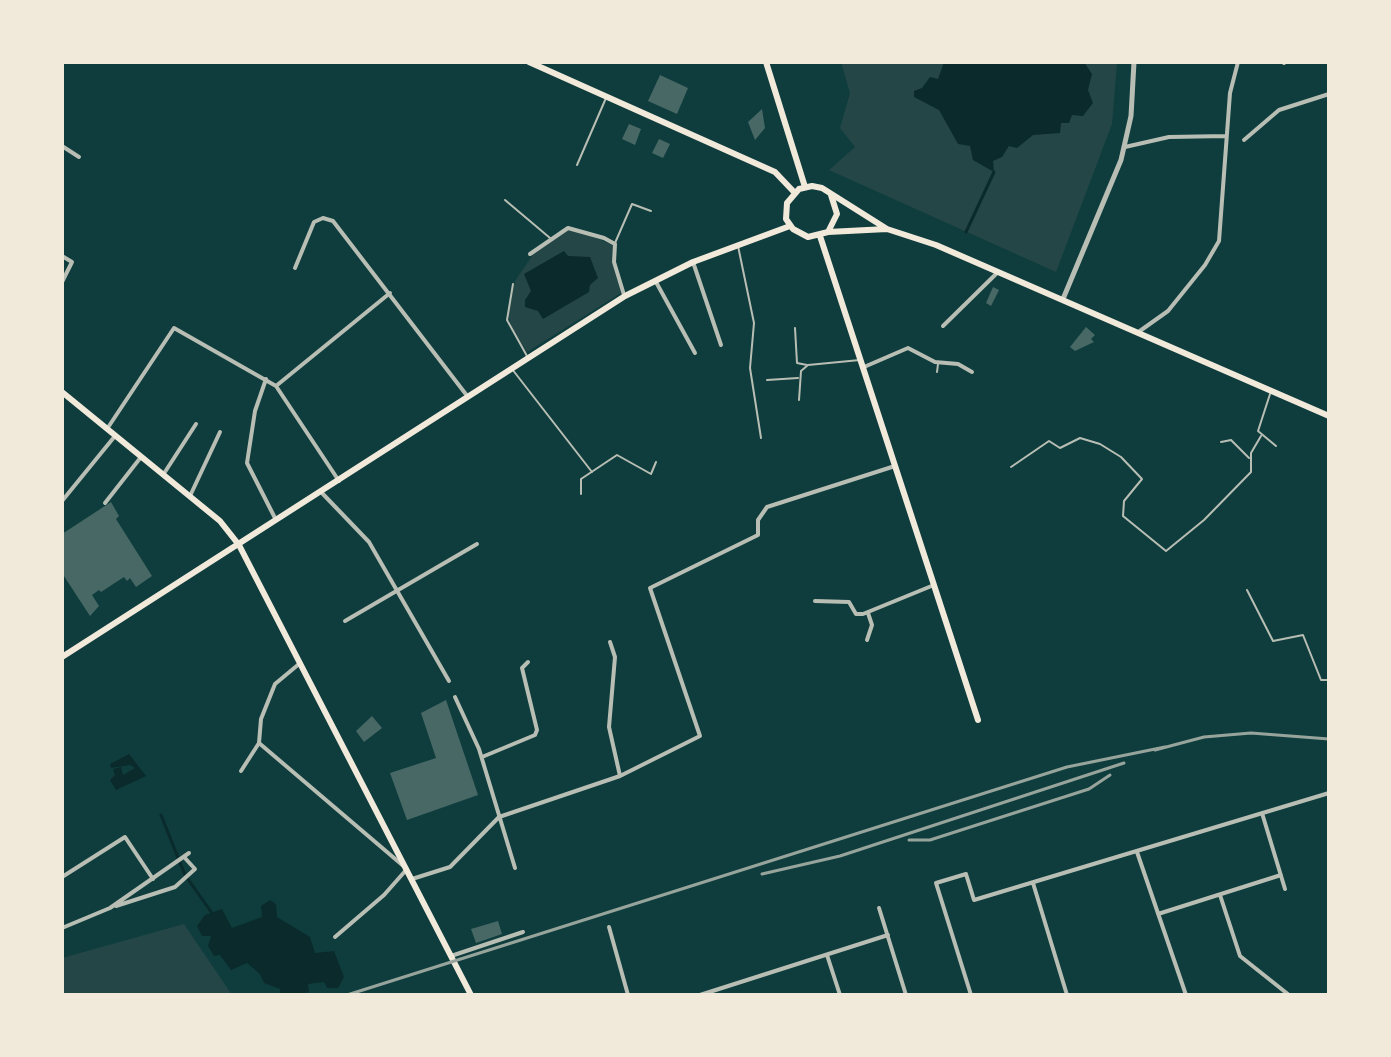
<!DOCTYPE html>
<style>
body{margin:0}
#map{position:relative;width:1391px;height:1057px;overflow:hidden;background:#0f3d3e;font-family:"Asap Condensed",sans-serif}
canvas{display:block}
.frame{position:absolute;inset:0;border:64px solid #f1e9da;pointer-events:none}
</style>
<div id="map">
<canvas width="1391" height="1057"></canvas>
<div class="frame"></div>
</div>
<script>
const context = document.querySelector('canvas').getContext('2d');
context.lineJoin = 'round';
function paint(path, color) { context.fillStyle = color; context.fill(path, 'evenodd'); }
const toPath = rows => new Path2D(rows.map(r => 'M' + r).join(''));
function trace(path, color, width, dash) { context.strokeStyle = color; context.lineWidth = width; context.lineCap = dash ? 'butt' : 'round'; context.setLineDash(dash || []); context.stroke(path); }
const green = toPath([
 [841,62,1117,62,1112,124,1056,272,829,170,855,147,840,128,850,93],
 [577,230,613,245,612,262,621,293,527,352,514,333,508,315,515,281,534,253,566,231],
 [184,924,232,995,62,995,62,958]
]);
const water = toPath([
 [944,62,1084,62,1092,74,1088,90,1093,103,1083,116,1072,115,1069,123,1061,123,1060,133,1033,135,1017,148,1009,146,1002,157,993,161,994,172,973,160,970,146,958,144,939,110,914,97,914,91,922,88,930,77,938,79],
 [564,251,568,256,590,257,598,278,590,285,589,292,543,319,538,311,525,307,525,300,531,291,524,274],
 [129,754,146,776,116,790,110,780,115,775,113,769,121,767,123,775,135,768,130,765,111,768,110,764],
 [270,900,276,904,277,917,310,937,315,953,334,951,344,977,338,988,327,988,324,982,308,984,309,992,300,995,280,995,280,989,264,983,260,974,247,963,231,970,220,955,214,956,208,946,211,936,202,936,197,926,205,915,222,909,232,928,262,917,261,906]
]);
const stream = toPath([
 [966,232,994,172],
 [161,815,185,875,212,913]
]);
const building = toPath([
 [660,75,688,88,677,114,648,101],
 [762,109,765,128,755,140,748,122],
 [629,124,641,129,635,145,622,139],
 [659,139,670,144,663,158,652,153],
 [993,287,999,290,991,306,986,303],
 [1086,327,1095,335,1091,339,1094,342,1075,351,1070,347],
 [111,502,119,516,116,519,152,576,136,587,130,578,127,581,124,577,101,592,99,590,92,595,99,606,90,616,62,573,62,534],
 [446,700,478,795,407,820,390,773,436,758,421,713],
 [372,716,382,728,364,742,356,731],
 [498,921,502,934,476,943,471,929]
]);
const service = toPath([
 [577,165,606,98],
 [505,200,550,238],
 [615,243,632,204,651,211],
 [738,246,754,323,750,368,761,438],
 [513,284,507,320,527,356],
 [795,328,797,363,807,365],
 [512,369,592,472],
 [937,372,938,364],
 [767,380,798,378],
 [1271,391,1258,431,1276,446],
 [799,400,801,371,808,365,860,360],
 [1221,442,1231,440,1249,458],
 [1011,467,1049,441,1060,448,1080,438,1100,444,1121,457,1142,479,1124,501,1123,516,1166,551,1204,520,1251,472,1251,453,1261,436],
 [581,494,581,479,617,455,651,474,656,462],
 [1247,590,1273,641,1303,635,1321,680,1329,680]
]);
const minor = toPath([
 [1283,62,1284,63],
 [1244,140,1279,110,1329,94],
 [62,146,79,157],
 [1125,147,1169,137,1226,136],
 [530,254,568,228,604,238,615,244,614,262,624,295],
 [62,256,72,262,62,282],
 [693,262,721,345],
 [295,268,314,222,323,218,333,221,468,397],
 [656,282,695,353],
 [943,326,997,273],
 [1137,333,1168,311,1205,265,1219,241,1230,93,1238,62],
 [864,367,908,348,935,362,958,364,972,372],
 [266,379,255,411,247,463,276,520],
 [276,386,390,293],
 [107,429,174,328,276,386,339,481],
 [163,475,196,424],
 [321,492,369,542,449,681],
 [190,496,220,432],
 [62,501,115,436],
 [105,503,141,457],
 [815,601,849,602,856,614,863,614,934,585],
 [345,621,477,544],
 [867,640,872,625,868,613],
 [610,642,615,657,609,727,620,776],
 [455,697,479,749,515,868],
 [259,743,407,869,384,895,335,937],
 [482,757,535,735,537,730,522,668,528,662],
 [241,771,259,743,261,719,275,684,299,664],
 [1262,813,1285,889],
 [1137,852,1186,995],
 [62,877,125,837,153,879],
 [412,879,450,867,499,817,620,776,700,736,650,588,758,535,758,520,767,507,895,466],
 [1033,883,1067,995],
 [1220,895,1240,956,1289,995],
 [116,906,175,887,195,869,184,857],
 [879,908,906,995],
 [1158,914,1281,875],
 [609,927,628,995],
 [62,928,110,908,189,853],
 [827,955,840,995],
 [451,956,523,932],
 [700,995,888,935],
 [971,995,936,883,966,874,974,900,1329,793]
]);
const tertiary = toPath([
 [1063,299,1121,160,1131,116,1134,62]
]);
const secondary = toPath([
 [529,62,775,172,794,192],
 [766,62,805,187],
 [831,195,837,214,828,232,808,237,793,229,786,219,787,203,799,189,812,186,822,188,887,229],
 [828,232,887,229,936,245,1329,416],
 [820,236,978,720],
 [62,392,220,521,239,545,471,995],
 [62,657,625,296,693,262,790,226]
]);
const rail = toPath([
 [1155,750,1204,737,1251,733,1329,739],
 [909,840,930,840,1089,789,1110,775],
 [762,874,840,856,1124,763],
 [347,995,1067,767,1165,747]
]);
paint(green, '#244646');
paint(water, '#0a2a2b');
trace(stream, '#0a2a2b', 3);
paint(building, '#486865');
trace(service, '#b8beb3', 2);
trace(minor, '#b8beb3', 4);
trace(tertiary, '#b8beb3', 5);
trace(secondary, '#f1e9da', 6);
trace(rail, '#97a49c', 3);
</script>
